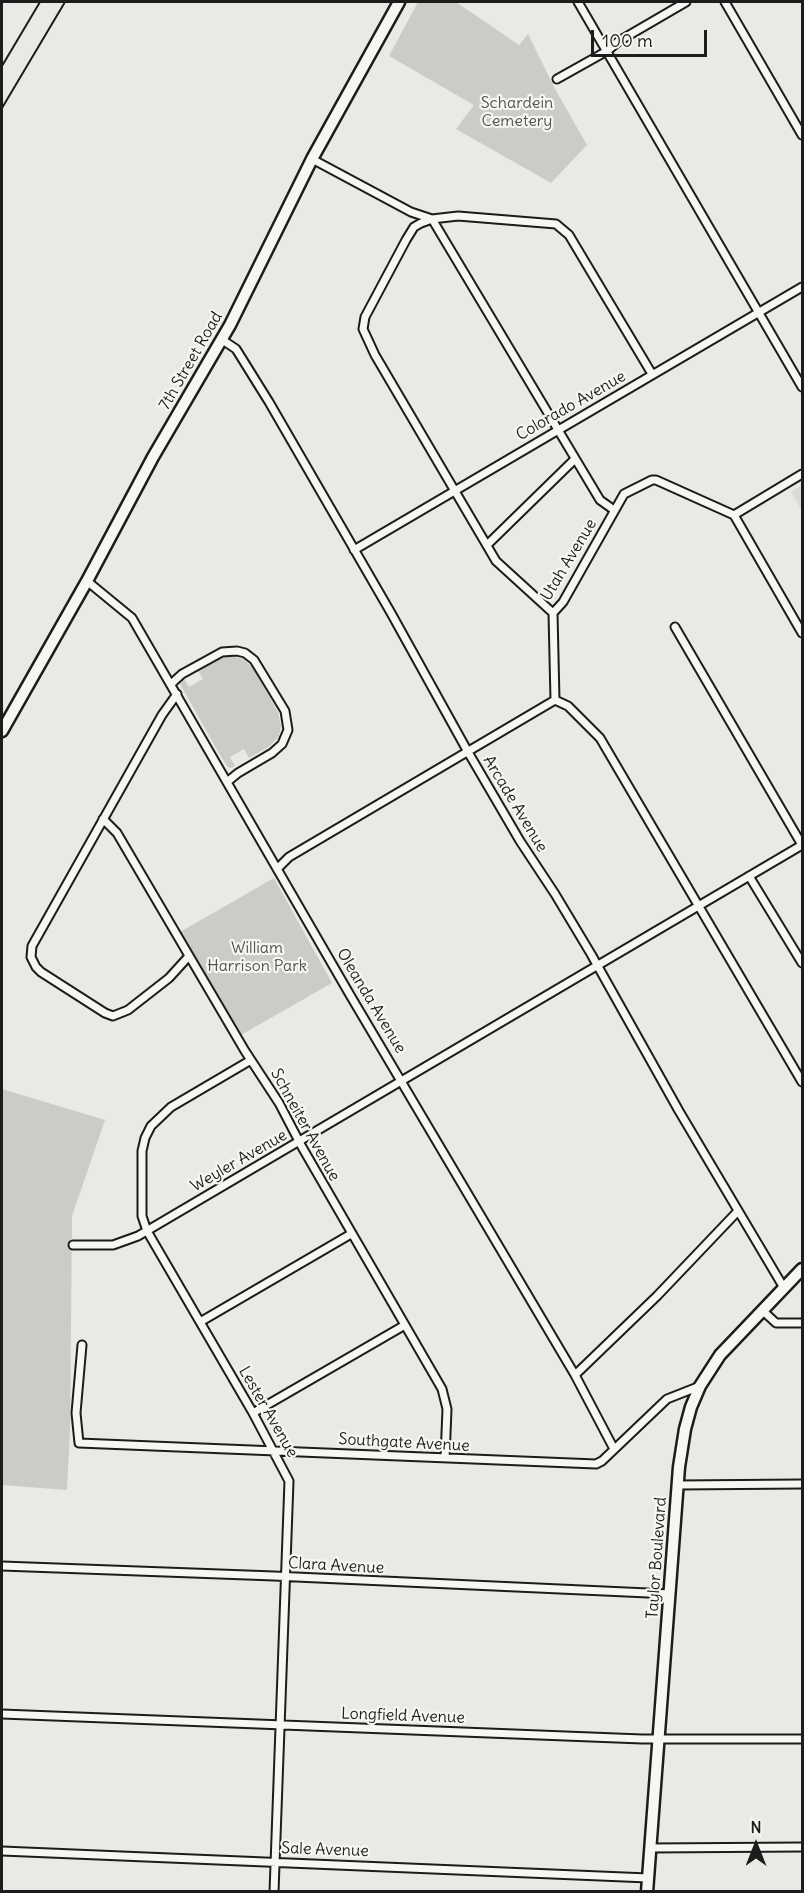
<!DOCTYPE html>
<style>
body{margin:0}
#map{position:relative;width:804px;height:1893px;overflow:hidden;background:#e9e9e5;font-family:Delius,sans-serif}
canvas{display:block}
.frame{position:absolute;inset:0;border:3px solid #1c1c1c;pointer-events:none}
.north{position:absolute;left:726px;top:1815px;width:60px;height:60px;-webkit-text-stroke:4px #f6f6f2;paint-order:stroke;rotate:0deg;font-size:16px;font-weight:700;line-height:24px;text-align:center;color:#1c1c1c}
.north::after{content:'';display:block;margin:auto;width:21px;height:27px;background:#1c1c1c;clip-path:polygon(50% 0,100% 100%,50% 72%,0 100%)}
.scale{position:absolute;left:591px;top:30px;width:116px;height:27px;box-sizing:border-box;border:3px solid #1c1c1c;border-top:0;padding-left:8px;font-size:18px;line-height:21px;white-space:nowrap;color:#1c1c1c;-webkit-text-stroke:4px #f6f6f2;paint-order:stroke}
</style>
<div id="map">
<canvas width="804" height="1893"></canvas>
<div class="frame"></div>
<div class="north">N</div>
<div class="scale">100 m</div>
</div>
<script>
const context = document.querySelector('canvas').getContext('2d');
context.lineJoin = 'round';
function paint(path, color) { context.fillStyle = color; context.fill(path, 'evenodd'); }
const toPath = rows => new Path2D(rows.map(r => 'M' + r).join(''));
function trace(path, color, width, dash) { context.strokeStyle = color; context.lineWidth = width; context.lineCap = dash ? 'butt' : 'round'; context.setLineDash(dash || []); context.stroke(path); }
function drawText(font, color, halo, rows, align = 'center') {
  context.font = font + ' Delius,sans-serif'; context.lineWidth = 4.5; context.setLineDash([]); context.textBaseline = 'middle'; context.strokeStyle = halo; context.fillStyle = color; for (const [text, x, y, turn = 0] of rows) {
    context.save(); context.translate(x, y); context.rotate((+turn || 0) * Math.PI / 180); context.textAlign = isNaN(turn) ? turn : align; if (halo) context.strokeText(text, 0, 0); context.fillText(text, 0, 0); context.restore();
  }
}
const built = toPath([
 [802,485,802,511,791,492]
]);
const green = toPath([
 [418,2,456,2,519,45,528,34,555,89,587,145,551,183,456,129,474,105,389,56],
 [229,655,243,659,252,667,278,712,281,726,279,736,270,746,249,758,244,749,230,757,235,766,230,768,227,766,220,755,180,684,184,679,189,687,203,679,198,671,219,658],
 [274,878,332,983,241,1035,180,932],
 [2,1089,105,1120,72,1216,70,1430,67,1490,2,1485]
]);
const minor = toPath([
 [578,2,802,387],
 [725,2,802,135],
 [557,79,607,51,619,41,686,2],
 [312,159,411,212,432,219,600,500,614,510],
 [221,339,236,349,269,402,391,613,468,752,520,841,555,894,591,954,679,1111,784,1288],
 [734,515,802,633],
 [487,545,575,459],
 [354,550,802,287],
 [87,581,132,618,350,995,575,1375,614,1449],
 [553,613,496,561,375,355,363,329,365,317,406,240,414,227,421,223,432,219,458,216,556,224,569,235,652,374],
 [675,627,802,845],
 [171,684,182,674,222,652,237,651,245,653,254,660,285,711,288,730,282,744,272,753,238,773,227,782],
 [177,694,162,715,32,946,31,957,36,967,41,972,105,1013,113,1016,128,1010,169,978,189,956],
 [555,700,568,706,600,738,802,1082],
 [555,700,553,613,563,602,624,494,652,480,656,480,734,515,802,474],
 [103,819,117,833,245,1051,279,1103,302,1147,442,1389,447,1409,445,1458],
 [278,868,289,857,555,700],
 [749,876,802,963],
 [251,1060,171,1107,151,1126,145,1138,142,1151,142,1216,147,1231,253,1413,289,1481,274,1892],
 [73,1245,113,1245,138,1236,802,845],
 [762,1310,776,1323,802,1323],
 [200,1322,351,1234],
 [82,1345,76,1413,79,1443,596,1464,602,1461,667,1399,700,1386],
 [575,1375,657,1296,738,1211],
 [253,1413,405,1325],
 [678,1485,802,1484],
 [2,1566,274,1576,670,1594],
 [2,1714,642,1739,802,1739],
 [650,1848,802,1847],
 [2,1851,648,1878]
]);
const primary = toPath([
 [2,731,87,581,153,457,230,325,312,159,399,2],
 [647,1892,679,1467,685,1429,691,1407,700,1386,720,1355,802,1269]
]);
const rail = toPath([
 [2,66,40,2],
 [2,108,65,2]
]);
const parkNames = [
 ["Schardein",517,103],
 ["Cemetery",517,121],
 ["William",257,948],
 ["Harrison Park",257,966]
];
const streetNames = [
 ["7th Street Road",191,361,-60],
 ["Colorado Avenue",571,406,-30],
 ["Utah Avenue",569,560,-59],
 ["Arcade Avenue",515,804,59],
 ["Oleanda Avenue",371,1001,59],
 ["Schneiter Avenue",305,1125,61],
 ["Weyler Avenue",239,1161,-30],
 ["Lester Avenue",268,1412,60],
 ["Southgate Avenue",404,1443,3],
 ["Taylor Boulevard",657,1558,-86],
 ["Clara Avenue",336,1566,3],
 ["Longfield Avenue",403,1716,2],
 ["Sale Avenue",325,1850,2]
];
paint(built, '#dadad6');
paint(green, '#cbcbc7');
trace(minor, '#1c1c1c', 11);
trace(primary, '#1c1c1c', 15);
trace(minor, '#f6f6f2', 7);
trace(primary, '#f6f6f2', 10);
trace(rail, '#1c1c1c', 2);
drawText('16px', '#51514f', '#f6f6f2', parkNames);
drawText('16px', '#1c1c1c', '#f6f6f2', streetNames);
</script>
